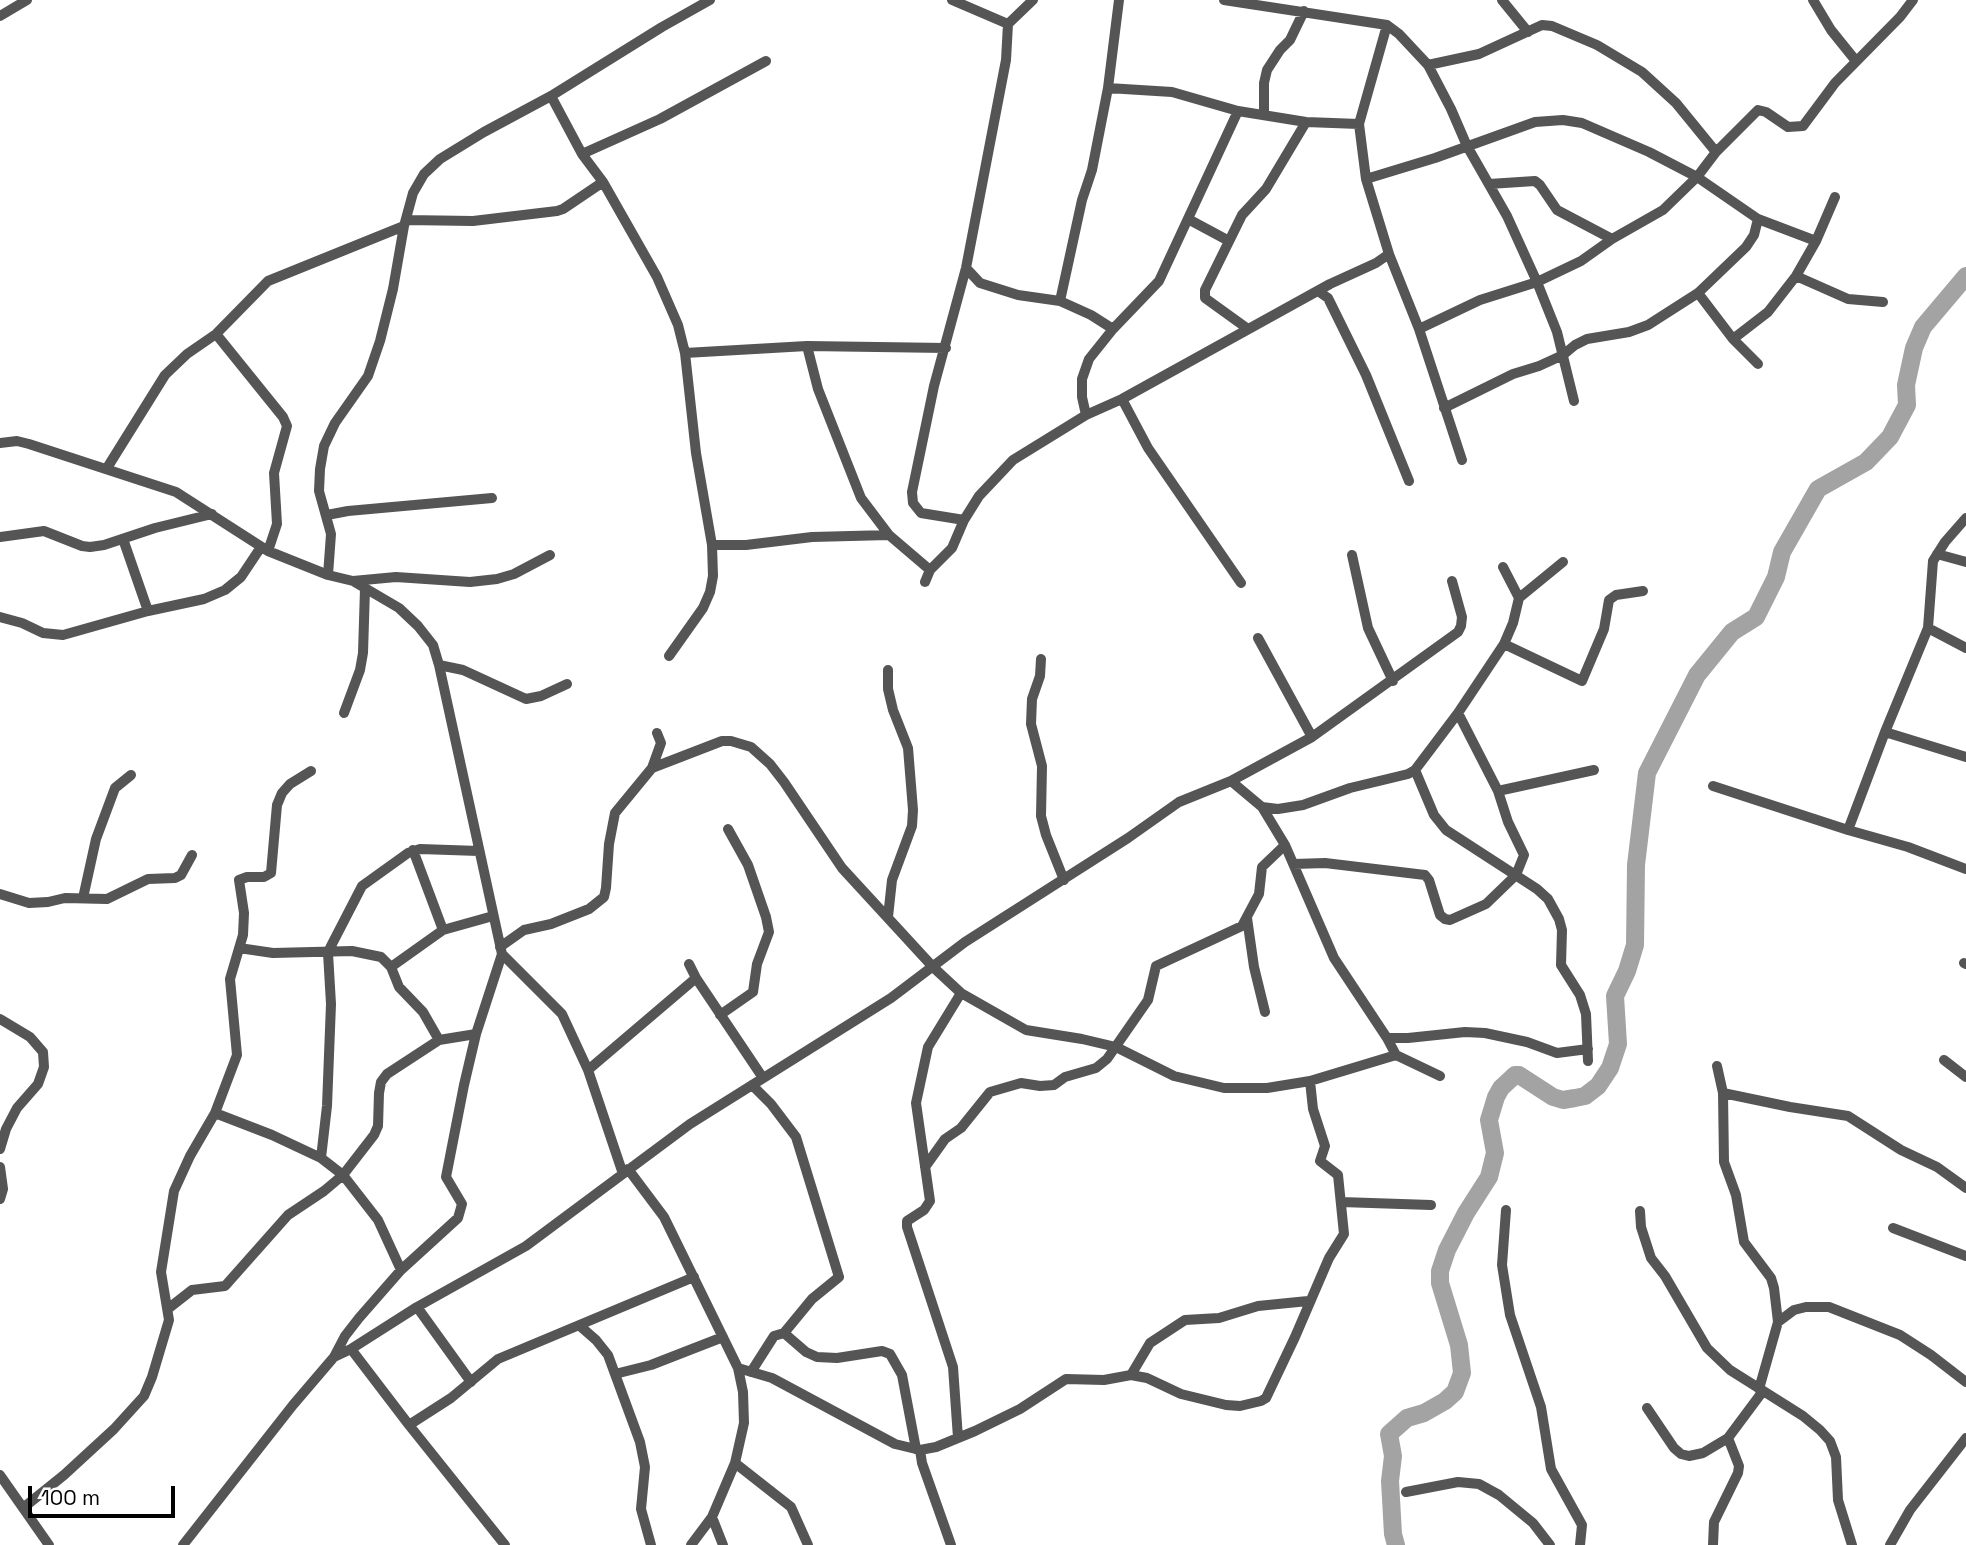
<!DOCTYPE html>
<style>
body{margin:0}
#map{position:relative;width:1966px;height:1545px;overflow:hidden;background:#fff;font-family:"Space Grotesk",sans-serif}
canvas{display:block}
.scale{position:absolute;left:28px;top:1486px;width:147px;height:32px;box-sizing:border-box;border:4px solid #000;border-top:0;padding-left:9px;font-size:21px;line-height:24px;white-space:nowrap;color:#000;-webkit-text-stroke:5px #fff;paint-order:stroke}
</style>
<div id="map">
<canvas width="1966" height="1545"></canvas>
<div class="scale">100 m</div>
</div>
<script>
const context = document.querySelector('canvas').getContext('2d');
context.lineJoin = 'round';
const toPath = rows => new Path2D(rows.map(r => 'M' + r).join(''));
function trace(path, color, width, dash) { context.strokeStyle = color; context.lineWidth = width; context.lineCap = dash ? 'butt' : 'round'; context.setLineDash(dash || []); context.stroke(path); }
const river = toPath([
 [1396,1545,1393,1534,1390,1481,1393,1456,1389,1434,1407,1418,1424,1413,1445,1401,1455,1392,1462,1373,1459,1345,1440,1283,1440,1271,1447,1250,1466,1213,1489,1177,1495,1153,1489,1120,1496,1097,1501,1088,1515,1075,1519,1075,1553,1097,1563,1100,1575,1098,1585,1096,1598,1086,1610,1068,1618,1044,1615,996,1627,971,1635,945,1636,865,1647,773,1697,675,1732,632,1756,617,1776,577,1782,552,1818,489,1866,462,1890,437,1907,405,1906,385,1914,348,1923,327,1966,276]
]);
const street = toPath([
 [952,0,1008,24],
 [1224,0,1387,25,1399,34,1428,65,1451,109,1467,146,1507,216,1537,282,1557,332,1574,401],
 [1502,0,1528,32],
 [1813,0,1831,30,1856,61],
 [0,16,27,0],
 [1387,25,1359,124,1366,179,1389,254,1419,329,1462,460],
 [1428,65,1479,54,1542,25,1552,26,1597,45,1642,72,1676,103,1716,152],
 [1108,88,1172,92,1238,111,1306,122,1359,124],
 [551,96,582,154,603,182,657,277,678,325,685,353,696,453,712,545,713,576,710,592,703,608,669,656],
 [1264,114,1264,83,1267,70,1280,50,1290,40,1304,11],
 [582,154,660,119,766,61],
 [1366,179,1435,158,1535,122,1563,120,1582,123,1649,152,1697,177,1758,219,1816,241],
 [1489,184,1535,181,1540,185,1557,210,1612,239],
 [1188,219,1229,241],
 [406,220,473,221,557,211,563,209,603,182],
 [966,268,980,283,1018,295,1060,301,1091,315,1113,329],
 [1796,276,1848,299,1883,302],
 [1318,291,1328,298,1366,375,1409,481],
 [1698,293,1733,339,1758,364],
 [1060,301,1082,200,1092,170,1108,88,1119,0],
 [1248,329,1205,298,1205,290,1242,215,1266,189,1306,122],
 [1419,329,1480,300,1537,282,1581,261,1612,239,1663,210,1697,177,1716,152,1758,110,1766,112,1788,127,1803,126,1835,83,1900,17,1913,0],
 [216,334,283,417,287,426,274,473,277,524,268,551],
 [1733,339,1768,312,1796,276,1816,241,1835,197],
 [807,346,818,389,861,498,889,535,930,570],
 [685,353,807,346,946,348],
 [1122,399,1148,448,1241,583],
 [1444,408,1513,374,1539,366,1563,355,1575,345,1587,339,1629,332,1648,325,1698,293,1746,247,1754,235,1758,219],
 [1086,415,1082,397,1082,379,1089,359,1113,329,1159,281,1238,111],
 [0,443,17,441,29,444,176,492,268,551,328,575,353,581,399,608,418,626,433,645,439,665,502,954,476,1034,464,1085,446,1177,462,1204,458,1218,401,1270,359,1318,345,1336,334,1357,293,1405,183,1545],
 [107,468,165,375,187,354,216,334,268,281,404,226],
 [327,515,348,511,492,498],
 [964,520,921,513,913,503,912,492,934,386,966,268,1006,60,1008,24,1033,0],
 [0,537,44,531,82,546,90,547,104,545,155,528,212,514],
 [123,539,148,611],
 [712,545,746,545,812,537,889,535],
 [1937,554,1966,562],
 [1352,555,1368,628,1393,681],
 [1503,567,1519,598],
 [328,575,331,534,319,491,320,469,324,446,335,423,368,376,380,341,393,289,404,226,413,193,424,174,440,159,484,132,551,96,662,27,710,0],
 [353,581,396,577,470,582,497,579,514,574,550,555],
 [925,582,930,570,952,548,964,520,979,496,1013,460,1086,415,1122,399,1330,284,1376,263,1389,254],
 [0,617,22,623,43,633,63,635,148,611,204,599,225,590,241,577,261,547],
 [1928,628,1966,648],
 [1258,638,1312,737],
 [1504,644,1582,681,1604,629,1609,600,1616,595,1643,591],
 [1041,659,1040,676,1032,699,1031,724,1042,766,1041,816,1046,835,1064,880],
 [439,665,463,670,526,699,541,696,567,684],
 [344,713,360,670,363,653,365,589],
 [1885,732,1966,757],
 [652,768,722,741,731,741,751,747,770,764,784,782,842,868,933,967,961,993,1026,1030,1082,1039,1116,1047,1174,1076,1224,1088,1267,1088,1310,1081,1396,1055],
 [1415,770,1434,815,1446,830,1537,889,1548,899,1559,919,1562,930,1561,965,1580,995,1586,1014,1588,1061],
 [1231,781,1312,737,1458,632,1461,626,1462,617,1452,581],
 [1713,786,1848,830,1908,847,1966,869],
 [1498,791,1594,770],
 [1262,807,1285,845,1334,958,1387,1038,1408,1038,1465,1032,1485,1033,1527,1042,1557,1053,1588,1049],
 [1848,830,1885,732,1928,628,1933,561,1945,542,1966,518],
 [413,850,443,930],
 [1294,864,1325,863,1425,875,1429,880,1440,915,1445,919,1450,920,1486,904,1516,875,1524,855,1508,822,1498,791,1458,713],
 [0,894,29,903,48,902,65,898,107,899,148,879,175,878,181,875,192,855],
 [83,898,96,839,115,788,131,775],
 [888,917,892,880,912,826,913,810,908,748,893,710,888,689,888,670],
 [1247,918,1254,967,1265,1012],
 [500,947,524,930,551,924,589,909,604,897,606,888,609,844,615,813,652,768,661,743,657,733],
 [239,948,273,953,352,951,381,957,391,967,399,987,423,1012,439,1040],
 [502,954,562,1014,588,1070,623,1174],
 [1964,963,1966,964],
 [689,964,696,978,763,1078],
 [391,967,443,930,493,916],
 [720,1015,753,992,757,964,769,932,766,917,748,865,728,829],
 [0,1019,30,1037,43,1052,44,1067,38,1084,17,1108,6,1129,0,1149],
 [1387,1038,1396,1055,1440,1076],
 [1944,1060,1966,1077],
 [1717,1066,1723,1093,1724,1162,1736,1195,1744,1242,1771,1278,1774,1288,1778,1322,1759,1389],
 [588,1070,696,978],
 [1723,1093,1790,1107,1848,1116,1901,1150,1937,1167,1966,1188],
 [215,1113,272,1135,321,1158,343,1175,378,1220,401,1270],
 [321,1158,327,1106,331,1004,328,953,331,946,362,886,408,853,420,849,479,851],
 [0,1167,3,1189,0,1199],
 [925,1167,945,1139,961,1128,990,1092,1021,1083,1040,1086,1054,1085,1065,1077,1096,1068,1107,1059,1148,1000,1156,966,1242,926,1259,894,1262,867,1285,845],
 [628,1169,664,1217,738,1368,743,1392,744,1423,735,1463,712,1517,723,1545],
 [1341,1202,1431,1205],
 [1506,1210,1502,1265,1510,1315,1541,1407,1551,1469,1582,1525,1580,1545],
 [1640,1211,1641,1227,1651,1258,1665,1276,1707,1348,1730,1370,1803,1416,1820,1430,1830,1441,1836,1457,1838,1500,1852,1545],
 [1893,1228,1966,1256],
 [417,1307,471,1382],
 [169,1308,192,1290,225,1286,288,1215,324,1191,343,1175,374,1135,378,1126,379,1093,381,1082,387,1074,439,1040,476,1034],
 [1778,1322,1794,1310,1806,1307,1829,1307,1900,1335,1931,1355,1966,1382],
 [580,1326,596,1340,608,1355,640,1442,645,1467,641,1509,651,1545],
 [784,1333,806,1352,817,1357,837,1358,882,1351,890,1354,902,1375,916,1449],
 [351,1349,409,1425,505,1545],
 [334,1357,351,1349,417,1307,526,1246,690,1124,891,998,965,942,1128,838,1179,802,1231,781,1262,807,1278,809,1303,805,1350,788,1408,774,1415,770,1458,713,1504,644,1513,623,1519,598,1563,562],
 [738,1368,772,1378,895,1444,920,1450,936,1447,975,1431,1020,1409,1066,1379,1104,1380,1131,1375,1147,1378,1181,1394,1226,1405,1240,1406,1261,1401,1266,1398,1295,1337,1329,1258,1344,1234,1338,1175,1320,1161,1325,1146,1313,1109,1310,1081],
 [751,1372,774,1336,784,1333,812,1299,839,1277,796,1137,771,1104,752,1085],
 [615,1374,651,1365,723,1337],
 [1131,1375,1150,1343,1185,1320,1219,1318,1258,1306,1308,1301],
 [1647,1408,1674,1448,1681,1454,1689,1456,1703,1453,1728,1438,1763,1391],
 [409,1425,451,1398,498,1359,694,1277],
 [958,1438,953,1367,907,1227,907,1221,924,1210,930,1201,916,1103,928,1047,961,993],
 [920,1450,922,1463,951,1545],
 [735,1463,791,1507,808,1545],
 [0,1475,49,1545],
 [1406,1492,1458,1482,1479,1484,1499,1495,1533,1523,1550,1545],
 [23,1508,64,1475,114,1429,144,1396,152,1377,169,1320,161,1272,174,1191,190,1156,215,1113,237,1055,230,979,243,935,244,913,239,880,247,877,264,877,271,873,277,805,282,793,290,784,311,771],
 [691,1545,712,1517],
 [1713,1545,1714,1522,1738,1473,1739,1466,1728,1438],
 [1890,1545,1910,1510,1966,1438]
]);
trace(river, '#a3a3a3', 18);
trace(street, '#555', 10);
</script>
